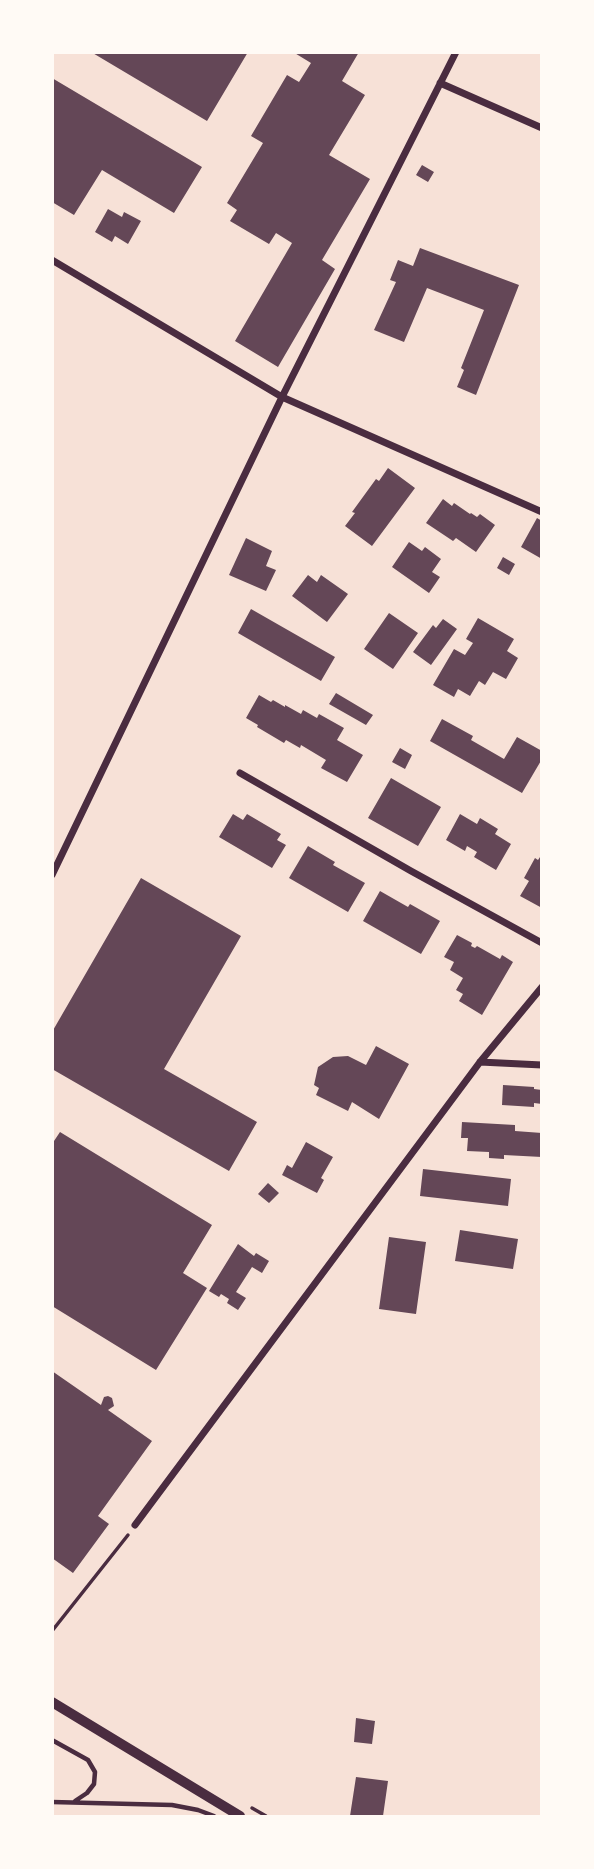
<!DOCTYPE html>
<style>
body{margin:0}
#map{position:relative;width:594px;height:1869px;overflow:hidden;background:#f7e1d7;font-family:Quicksand,sans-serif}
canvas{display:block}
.frame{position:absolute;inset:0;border:54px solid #fffaf5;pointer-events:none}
</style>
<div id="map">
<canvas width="594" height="1869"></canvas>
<div class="frame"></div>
</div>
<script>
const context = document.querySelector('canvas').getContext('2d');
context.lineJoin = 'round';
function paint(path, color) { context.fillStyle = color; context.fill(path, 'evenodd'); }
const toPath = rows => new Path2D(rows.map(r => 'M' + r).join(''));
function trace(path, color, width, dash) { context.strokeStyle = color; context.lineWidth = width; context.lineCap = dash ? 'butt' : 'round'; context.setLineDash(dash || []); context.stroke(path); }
const building = toPath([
 [91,52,248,52,207,121],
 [293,52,359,52,342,81,365,95,329,155,370,179,322,260,335,269,278,367,235,341,292,243,276,233,269,244,230,221,237,210,227,203,263,143,251,136,287,75,299,82,311,63],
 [52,78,202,167,174,213,102,170,74,215,52,202],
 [422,165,434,172,428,182,416,175],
 [108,209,122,217,124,212,141,221,128,244,115,236,112,242,95,232],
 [420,248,519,285,476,395,457,387,464,370,461,368,484,310,427,288,404,342,374,330,396,282,390,280,398,260,413,266],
 [388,468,415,488,372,546,345,526,355,513,352,512,376,479,379,481],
 [443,499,452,506,454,503,470,514,471,513,477,517,480,514,495,525,476,552,456,538,453,541,426,523],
 [537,518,542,521,542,559,521,547],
 [246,538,272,551,266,566,276,570,266,591,229,575],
 [409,542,422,551,425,547,441,559,432,572,440,577,429,593,392,567],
 [503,557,515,564,509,575,497,568],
 [308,575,317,582,321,575,348,594,327,622,292,596],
 [251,609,335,657,321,681,238,633],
 [389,613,418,633,393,669,364,649],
 [478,618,514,639,507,651,518,658,506,679,493,672,485,685,479,681,470,696,458,689,454,697,433,685,454,649,465,655,473,643,466,639],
 [443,619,457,629,431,665,413,652,433,625,436,628],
 [336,693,373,715,366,725,329,704],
 [259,695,271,702,273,700,285,707,285,705,301,714,303,710,317,718,319,714,344,728,337,740,363,755,347,782,321,768,326,760,301,745,300,748,286,740,284,743,257,727,258,725,246,718],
 [442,719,473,736,471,740,504,759,517,737,542,751,542,759,522,793,430,741],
 [400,748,412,755,405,769,392,762],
 [391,778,441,807,418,846,368,818],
 [233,814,243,820,247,814,281,834,277,840,286,845,272,868,219,837],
 [460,814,477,824,480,818,498,829,495,834,511,844,496,870,474,857,477,852,467,846,465,851,446,840],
 [308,846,335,862,333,865,365,883,348,912,289,878],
 [542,854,542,908,520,896,529,881,524,878,535,858,538,860],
 [141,878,241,936,164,1069,257,1122,229,1171,52,1069,52,1032],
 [380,891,408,907,410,904,440,921,421,954,363,921],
 [457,935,472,943,471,946,475,948,477,946,500,959,502,955,513,962,482,1015,459,1001,463,994,456,990,463,978,450,970,454,962,444,957],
 [376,1046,409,1064,379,1119,352,1102,348,1111,316,1095,319,1088,314,1085,318,1067,333,1057,348,1056,366,1065],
 [503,1085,534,1087,534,1089,542,1090,542,1104,534,1103,534,1107,502,1105],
 [462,1122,515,1125,515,1131,542,1133,542,1157,504,1155,504,1159,489,1158,489,1152,467,1151,468,1138,461,1138],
 [60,1132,212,1225,183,1273,207,1288,156,1370,52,1306,52,1144],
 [306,1142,333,1157,321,1178,324,1180,317,1193,282,1175,287,1165,292,1168],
 [423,1169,511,1179,508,1206,420,1196],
 [268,1183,279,1193,269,1203,258,1194],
 [460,1230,518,1239,513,1269,455,1261],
 [389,1237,426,1242,416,1314,379,1309],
 [238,1244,254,1256,256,1253,269,1261,262,1273,252,1267,236,1292,246,1298,238,1310,227,1303,229,1299,221,1294,219,1297,209,1291],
 [52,1371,101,1405,104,1397,108,1396,112,1398,114,1406,108,1410,152,1441,98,1516,109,1524,73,1573,52,1558],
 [356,1718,375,1721,372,1744,354,1742],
 [356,1777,388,1781,383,1816,350,1816]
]);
const path = toPath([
 [52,1631,128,1535],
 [252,1808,266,1816]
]);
const service = toPath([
 [52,1740,88,1760,95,1772,94,1784,87,1793,75,1801],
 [52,1802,172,1805,198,1810,214,1816]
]);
const minor = toPath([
 [440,83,542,128],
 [52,260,282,397,542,512],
 [240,773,411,871,542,943],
 [52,875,282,397,456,52],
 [480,1062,542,1065],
 [135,1525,480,1062,542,987]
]);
const secondary = toPath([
 [52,1702,240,1816]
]);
paint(building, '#644757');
trace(path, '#4a2c40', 3.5);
trace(service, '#4a2c40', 4.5);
trace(minor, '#4a2c40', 7);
trace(secondary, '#4a2c40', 10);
</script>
